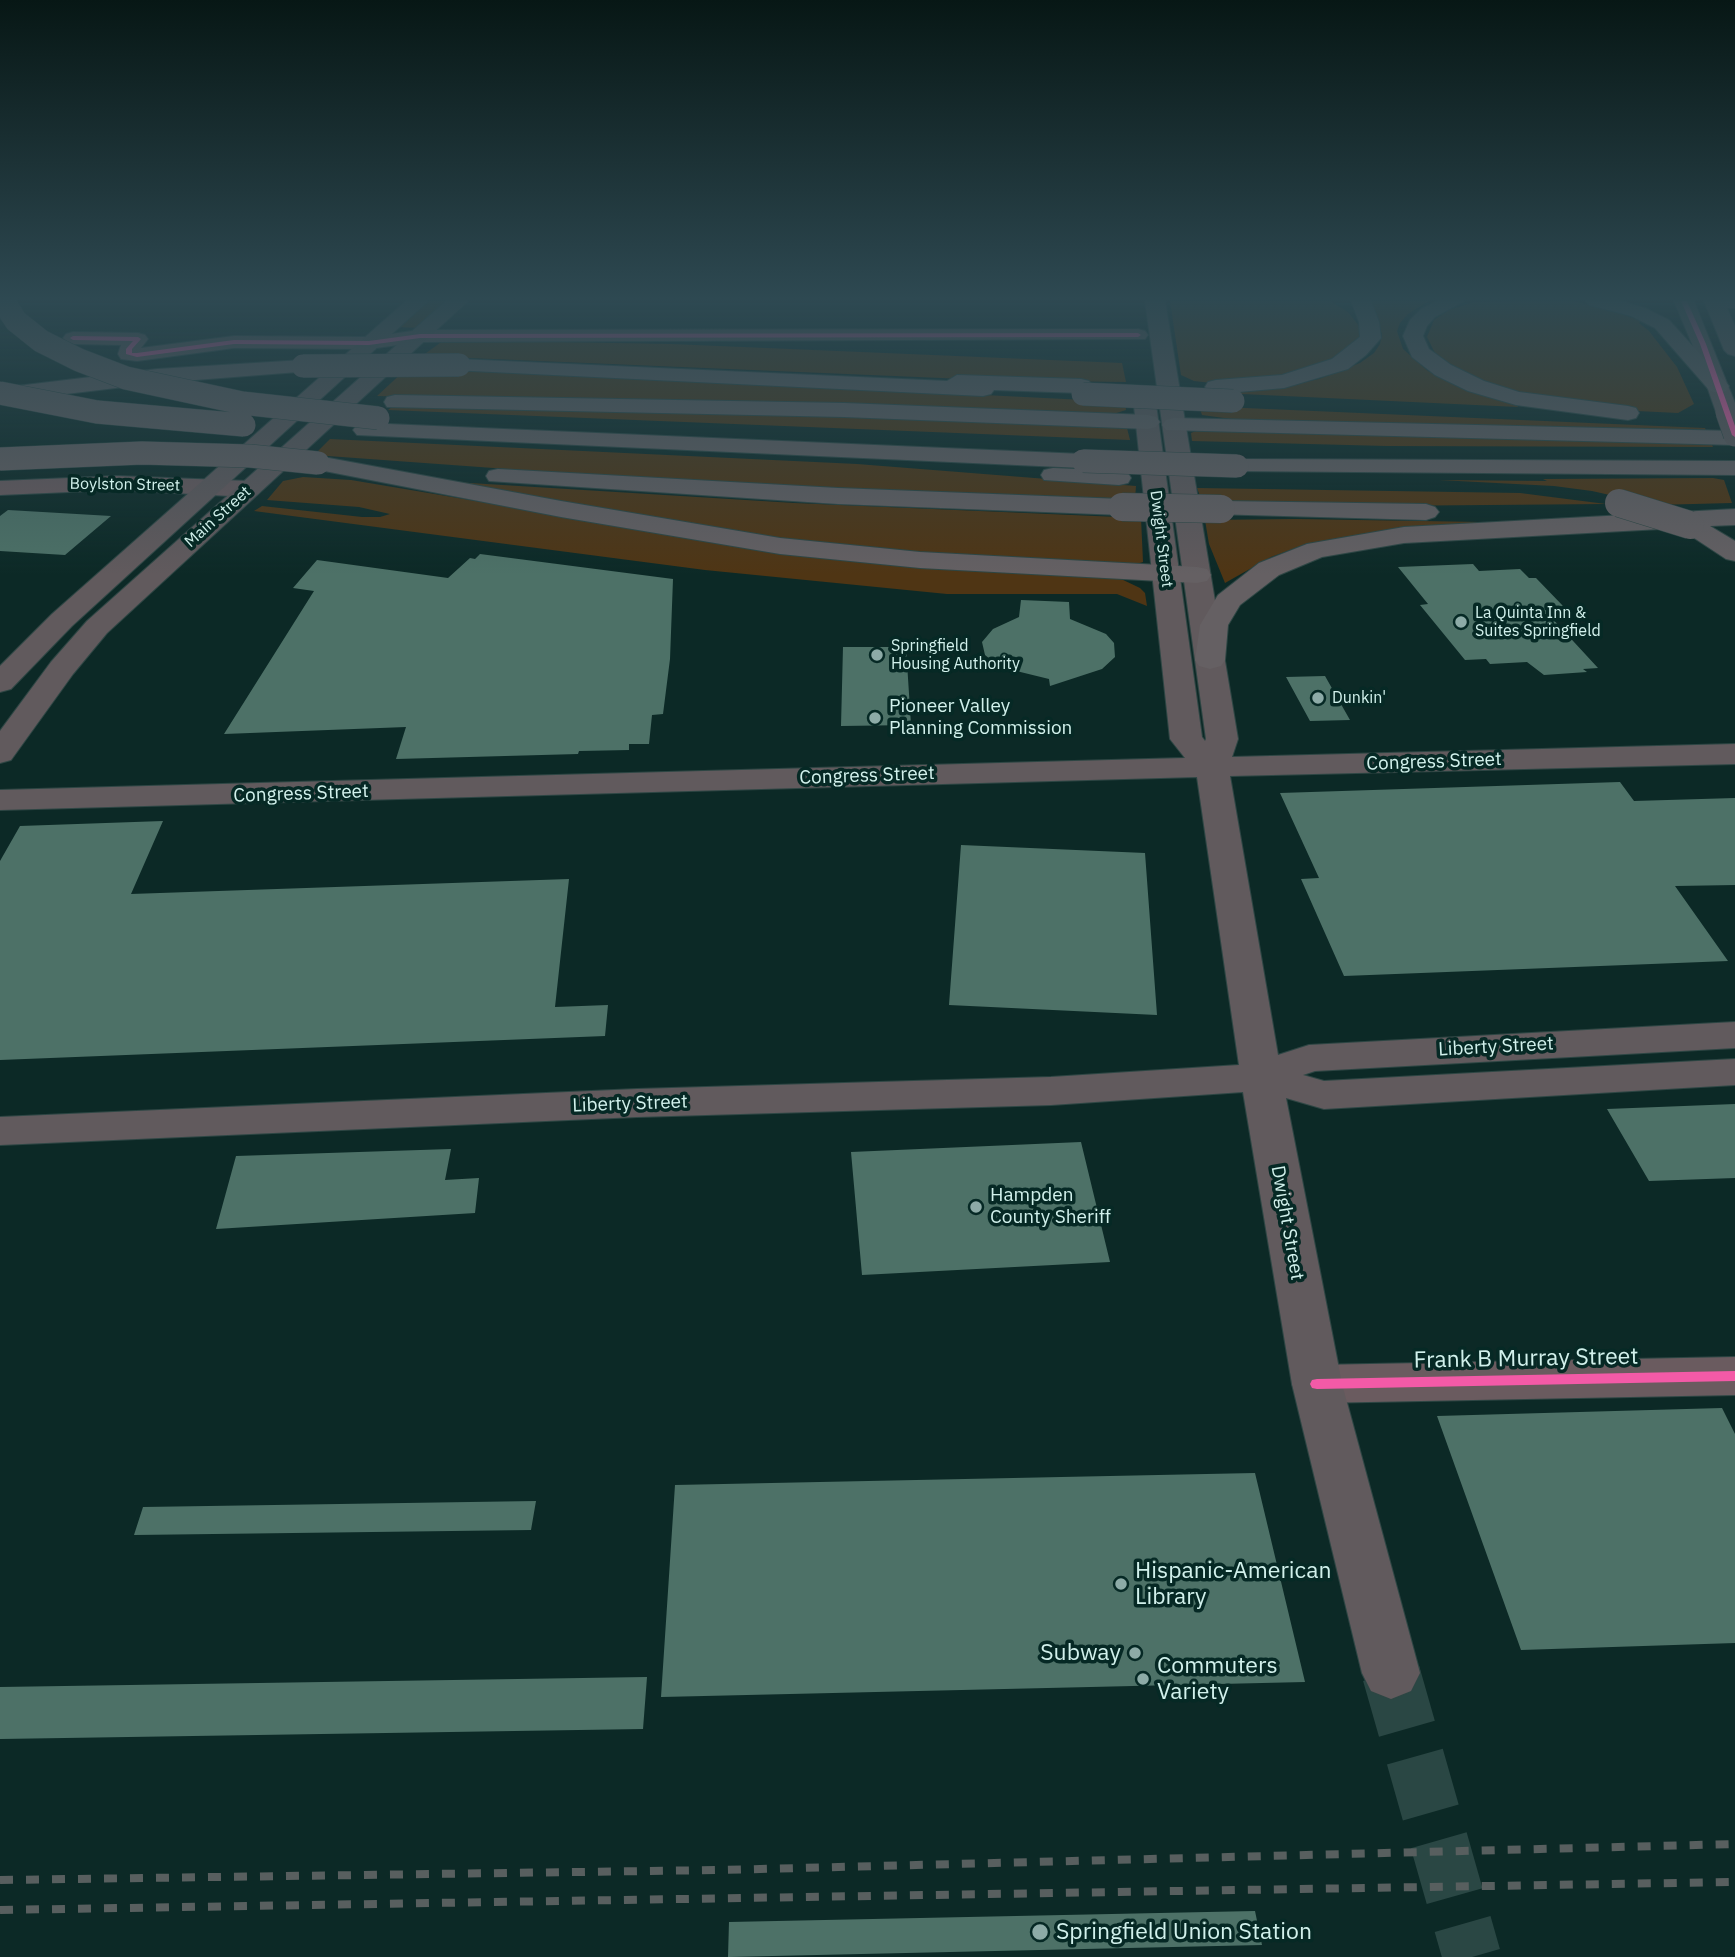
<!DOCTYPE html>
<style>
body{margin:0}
canvas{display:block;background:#0c2926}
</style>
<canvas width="1735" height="1957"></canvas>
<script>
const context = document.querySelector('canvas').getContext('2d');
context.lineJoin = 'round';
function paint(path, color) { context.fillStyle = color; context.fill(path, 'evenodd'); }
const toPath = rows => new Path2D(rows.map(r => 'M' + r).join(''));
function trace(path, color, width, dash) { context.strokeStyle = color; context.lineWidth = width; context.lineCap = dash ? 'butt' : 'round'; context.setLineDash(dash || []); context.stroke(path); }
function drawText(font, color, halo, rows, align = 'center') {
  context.font = font + ' "IBM Plex Sans",sans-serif'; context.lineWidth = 7; context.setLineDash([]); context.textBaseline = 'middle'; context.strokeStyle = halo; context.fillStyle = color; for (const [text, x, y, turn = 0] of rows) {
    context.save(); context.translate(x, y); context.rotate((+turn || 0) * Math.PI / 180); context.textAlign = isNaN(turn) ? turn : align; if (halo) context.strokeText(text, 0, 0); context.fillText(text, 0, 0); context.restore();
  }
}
const green = toPath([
 [428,301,448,301,418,328,399,327],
 [1170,301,1330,301,1348,312,1359,326,1359,339,1339,360,1276,378,1212,383,1194,381,1181,375],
 [1369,301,1429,301,1408,314,1400,323,1397,331,1403,349,1428,371,1467,390,1516,404,1518,407,1200,392,1286,386,1319,379,1360,363,1374,353,1380,344,1382,334],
 [1570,301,1600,306,1641,321,1639,323,1649,331,1677,367,1694,404,1678,413,1637,411,1528,395,1492,385,1463,373,1435,353,1427,337,1434,320,1449,310,1473,302],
 [444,340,671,344,1122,363,1126,382,989,380,422,356],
 [459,369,1125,402,1126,410,1110,415,377,396,405,370],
 [393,406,844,416,1127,428,1130,440,388,410],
 [1199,406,1705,428,1707,432,1261,423,1202,415],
 [1198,430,1710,440,1713,447,1387,446,1192,441,1191,433],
 [330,439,857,464,1136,486,1135,499,687,482,314,455],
 [303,477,351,480,684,536,1119,578,1140,588,1145,593,1147,606,1117,594,947,594,705,570,254,511,262,506,362,517,380,517,390,514,359,507,267,500,283,481],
 [1713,478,1724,480,1732,503,1654,505,1592,491,1554,486,1439,480,1547,481,1543,479],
 [454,482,794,503,1141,518,1143,562,1133,565,957,557,774,538],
 [1197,488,1520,493,1606,504,1370,506,1202,501],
 [1296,519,1482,522,1483,524,1373,534,1301,546,1271,557,1225,583,1209,544,1205,520]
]);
const building = toPath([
 [8,510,111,516,65,555,0,551,0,516],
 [480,554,673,579,670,659,663,714,652,715,649,744,629,744,629,750,579,751,578,754,396,759,406,727,224,734,314,591,293,588,317,560,448,578,470,558,475,559],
 [1473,564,1479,571,1520,569,1529,578,1536,578,1564,607,1552,608,1559,615,1550,616,1598,668,1583,669,1587,672,1544,675,1527,662,1490,664,1486,659,1465,660,1420,605,1428,604,1398,567],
 [1021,600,1069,602,1070,619,1106,634,1114,643,1115,657,1102,669,1050,686,1049,679,1000,667,985,655,982,642,993,629,1019,617],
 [843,647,906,647,911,725,841,726],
 [1325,676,1350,720,1310,721,1286,677],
 [1620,782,1634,801,1735,798,1735,885,1675,886,1728,961,1344,976,1301,879,1319,878,1280,793],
 [163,821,131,894,569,879,555,1007,608,1005,605,1036,0,1060,0,861,20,826],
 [961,845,1145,853,1157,1015,949,1005],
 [1735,1104,1735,1178,1649,1181,1607,1109],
 [1081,1142,1110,1262,862,1275,851,1152],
 [451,1149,445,1180,479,1178,475,1213,216,1229,236,1156],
 [1722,1408,1735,1434,1735,1643,1521,1650,1437,1416],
 [1255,1473,1305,1682,661,1697,675,1485],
 [536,1501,531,1530,134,1535,143,1507],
 [647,1677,643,1729,0,1739,0,1687],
 [1255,1911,1262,1945,728,1957,729,1922]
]);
const majorTunnel = toPath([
 [1391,1673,1472,1957]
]);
const minor = toPath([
 [1705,301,1735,301,1735,308,1715,308,1708,306,1705,301],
 [1138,329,1145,331,1148,335,1145,339,420,342,369,349,234,348,137,361,121,359,118,354,121,345,73,344,66,342,63,338,66,334,73,332,138,333,145,335,148,339,141,348,234,336,369,337,420,330,1138,329],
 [116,476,249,481,258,484,262,489,258,494,249,497,116,490,0,495,0,481,116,476],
 [1735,1357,1735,1395,1317,1403,1299,1398,1292,1384,1299,1370,1317,1365,1735,1357]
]);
const major = toPath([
 [406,301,428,301,72,626,11,689,0,692,0,666,52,614,406,301],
 [446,301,468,301,107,633,73,674,11,760,0,763,0,731,51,662,87,621,446,301],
 [1145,301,1165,301,1238,739,1232,757,1735,744,1735,764,1230,776,1278,1055,1309,1045,1735,1022,1735,1048,1315,1071,1303,1075,1324,1081,1735,1059,1735,1085,1324,1109,1286,1098,1342,1384,1420,1673,1411,1691,1391,1699,1371,1691,1362,1673,1292,1384,1243,1092,1051,1105,637,1117,0,1145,0,1117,637,1089,1051,1077,1239,1065,1197,777,0,810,0,790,1185,758,1170,739,1133,397,1136,392,1144,390,1152,392,1155,397,1202,737,1205,741,1206,739,1145,301],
 [1674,301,1694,301,1735,403,1735,417,1719,417,1716,412,1692,344,1674,301],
 [1704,301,1724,301,1735,326,1735,356,1728,354,1724,350,1704,301]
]);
const highway = toPath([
 [1351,301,1371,301,1379,322,1381,338,1366,355,1348,369,1284,388,1216,394,1208,392,1205,387,1208,382,1216,380,1282,375,1332,359,1360,337,1359,322,1351,301],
 [1437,301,1464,301,1435,317,1427,326,1423,336,1429,349,1451,365,1484,381,1519,392,1628,406,1636,408,1639,413,1636,418,1628,420,1516,405,1468,391,1435,375,1412,357,1403,336,1410,320,1421,309,1437,301],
 [1586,301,1621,301,1645,308,1669,320,1729,386,1726,391,1718,393,1710,391,1655,328,1631,316,1589,305,1586,301],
 [459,359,947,381,957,375,1081,379,1089,381,1092,386,1089,391,1081,393,994,390,991,394,983,396,451,370,448,365,451,360,459,359],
 [303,360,311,361,314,366,311,371,157,383,0,402,0,388,157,369,303,360],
 [395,395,844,403,1148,415,1156,417,1160,422,1156,427,1148,429,844,417,387,407,384,402,387,397,395,395],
 [1174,418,1735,431,1735,445,1166,430,1162,425,1166,420,1174,418],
 [365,423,1083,454,1092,456,1095,461,1092,466,1083,468,357,435,353,430,357,425,365,423],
 [318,456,561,501,780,538,920,552,1197,567,1207,569,1211,575,1207,581,1197,583,920,568,780,554,561,517,309,468,306,463,309,458,318,456],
 [1237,459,1735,461,1735,475,1228,471,1225,466,1228,461,1237,459],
 [1053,468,1119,471,1128,473,1131,478,1128,483,1119,485,1044,480,1041,475,1044,470,1053,468],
 [498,469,838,488,1122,499,1131,502,1135,507,1131,512,1122,515,838,504,489,481,486,476,489,471,498,469],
 [1221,501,1426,504,1435,507,1439,512,1435,517,1426,520,1212,514,1208,509,1212,504,1221,501],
 [1735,509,1735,525,1710,526,1735,541,1735,561,1726,559,1679,528,1404,543,1322,557,1279,575,1240,605,1228,625,1225,660,1221,666,1210,669,1199,666,1195,660,1200,625,1218,595,1259,563,1307,544,1404,527,1735,509]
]);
const rail = toPath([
 [0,1880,720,1870,1735,1844],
 [0,1910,1735,1882]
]);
const majorBridge = toPath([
 [1727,412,1735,435]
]);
const highwayBridgeFar1 = toPath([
 [3,301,16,321,41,341,79,360,126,378,242,403,378,418],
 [303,366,459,365],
 [0,393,97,412,244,425],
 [1083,394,1233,401],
 [0,459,142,453,250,456,318,463],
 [1083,461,1237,466]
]);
const highwayBridge = toPath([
 [1619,503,1690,525],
 [1122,507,1221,509]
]);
const cycleway = toPath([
 [1681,301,1687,301,1706,344,1735,426,1735,437,1732,435,1700,344,1681,301],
 [420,334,1138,333,1141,335,1138,337,420,338,369,345,234,344,137,357,126,354,126,349,133,341,73,340,70,338,73,336,138,337,141,339,132,349,132,353,137,353,234,340,369,341,420,334],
 [1735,1371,1735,1381,1317,1389,1312,1388,1310,1384,1312,1380,1317,1379,1735,1371]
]);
const markers = [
 [1461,622,7,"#8daba7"],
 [877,655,7,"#8daba7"],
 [1318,698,7,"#8daba7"],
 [875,718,7,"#8daba7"],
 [976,1207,7,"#8daba7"],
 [1121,1584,7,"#8daba7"],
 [1135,1653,7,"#8daba7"],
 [1143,1679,7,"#8daba7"],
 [1040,1932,9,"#8daba7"]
];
const farStreetnames = [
 ["Boylston Street",125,485,1],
 ["Main Street",218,517,-42],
 ["Dwight Street",1161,539,83]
];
const farPoinames = [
 ["La Quinta Inn &",1475,613],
 ["Suites Springfield",1475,631],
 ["Springfield",891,646],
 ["Housing Authority",891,664],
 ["Dunkin'",1332,698]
];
const poiNames = [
 ["Pioneer Valley",889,707],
 ["Planning Commission",889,729],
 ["Hampden",990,1196],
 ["County Sheriff",990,1218]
];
const streetNames = [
 ["Congress Street",1434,762,-2],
 ["Congress Street",867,776,-2],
 ["Congress Street",301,794,-2],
 ["Liberty Street",1496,1047,-3],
 ["Liberty Street",630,1104,-2],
 ["Dwight Street",1287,1223,80]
];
const nearStreetnames = [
 ["Frank B Murray Street",1526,1359,-1]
];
const nearPoinames = [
 ["Hispanic-American",1135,1571],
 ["Library",1135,1597],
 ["Subway",1121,1653,"right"],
 ["Commuters",1157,1666],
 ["Variety",1157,1692],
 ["Springfield Union Station",1056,1932]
];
paint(green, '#4f3514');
paint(building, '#4d7167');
trace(majorTunnel, '#2a4744', 58, [58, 29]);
trace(minor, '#2e4644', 2);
trace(major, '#2e4644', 2);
trace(highway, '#2e4644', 2);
paint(minor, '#6a5b5f');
paint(major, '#615a5d');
paint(highway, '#656063');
trace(rail, '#585f5f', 8, [13, 13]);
trace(majorBridge, '#2e4644', 24, []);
trace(highwayBridgeFar1, '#2e4644', 24, []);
trace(highwayBridge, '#2e4644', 29, []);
trace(majorBridge, '#615a5d', 23);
trace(highwayBridgeFar1, '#656063', 23);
trace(highwayBridge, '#656063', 28);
paint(cycleway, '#f35aa7');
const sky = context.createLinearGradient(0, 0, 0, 575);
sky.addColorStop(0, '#071715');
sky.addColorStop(0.52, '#2e4952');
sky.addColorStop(1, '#2e495200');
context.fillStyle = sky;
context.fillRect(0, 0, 1735, 575);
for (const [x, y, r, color] of markers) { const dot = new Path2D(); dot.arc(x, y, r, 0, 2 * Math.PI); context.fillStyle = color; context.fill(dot); trace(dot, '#062925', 2.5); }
drawText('16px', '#d2f1ec', '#062925', farStreetnames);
drawText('16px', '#d2f1ec', '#062925', farPoinames, 'left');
drawText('19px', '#d2f1ec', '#062925', poiNames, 'left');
drawText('19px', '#d2f1ec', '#062925', streetNames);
drawText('23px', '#d2f1ec', '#062925', nearStreetnames);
drawText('23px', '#d2f1ec', '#062925', nearPoinames, 'left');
</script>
